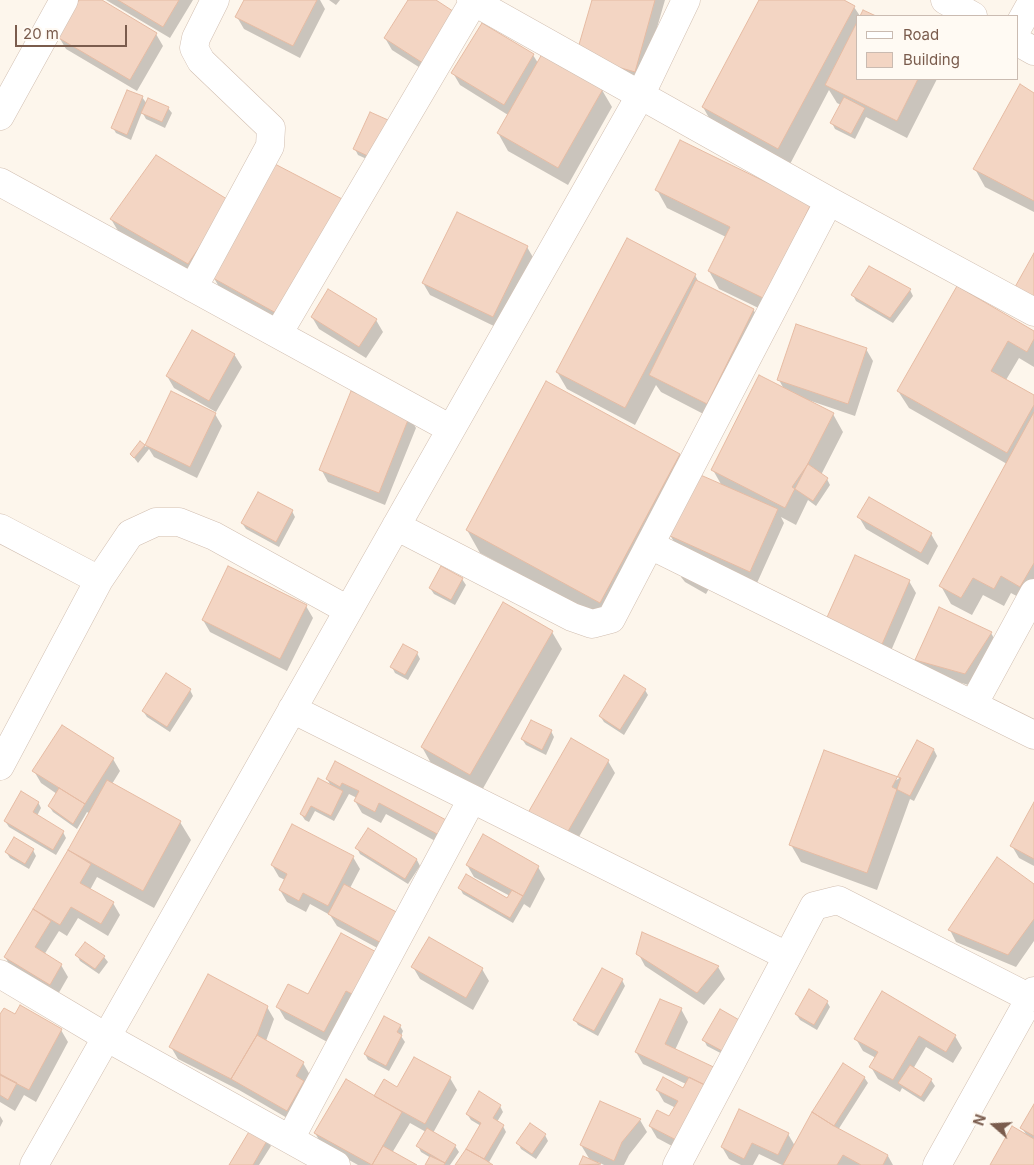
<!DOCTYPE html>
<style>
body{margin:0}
#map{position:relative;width:1034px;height:1165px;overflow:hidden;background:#fdf6ec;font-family:Inter,sans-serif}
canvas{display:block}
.legend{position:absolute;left:856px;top:15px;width:162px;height:65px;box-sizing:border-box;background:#fffaf3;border:1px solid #cabbb1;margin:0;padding:6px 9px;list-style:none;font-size:15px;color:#7a5c4d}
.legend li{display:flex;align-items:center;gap:10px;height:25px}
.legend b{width:25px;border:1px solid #cabbb1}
.north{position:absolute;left:969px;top:1100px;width:50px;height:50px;-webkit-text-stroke:4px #fffaf3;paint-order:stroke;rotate:289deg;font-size:14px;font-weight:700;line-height:20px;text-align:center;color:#7a5c4d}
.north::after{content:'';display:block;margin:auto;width:18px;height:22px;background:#7a5c4d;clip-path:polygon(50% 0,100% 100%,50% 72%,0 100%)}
.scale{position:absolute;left:15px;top:25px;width:112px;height:22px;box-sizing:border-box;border:2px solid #7a5c4d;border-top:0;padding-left:6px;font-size:15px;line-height:18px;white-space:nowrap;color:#7a5c4d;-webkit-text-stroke:4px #fffaf3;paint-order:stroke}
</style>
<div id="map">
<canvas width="1034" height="1165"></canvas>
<ul class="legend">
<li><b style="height:6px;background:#fff"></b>Road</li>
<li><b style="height:14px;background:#f3d5c3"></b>Building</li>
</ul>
<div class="north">N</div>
<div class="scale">20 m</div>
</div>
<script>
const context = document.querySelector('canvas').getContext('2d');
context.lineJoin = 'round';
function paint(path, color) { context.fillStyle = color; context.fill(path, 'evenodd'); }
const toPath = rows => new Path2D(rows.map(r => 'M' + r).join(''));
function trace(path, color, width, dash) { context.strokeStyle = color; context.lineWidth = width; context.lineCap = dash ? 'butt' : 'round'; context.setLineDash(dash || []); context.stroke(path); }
const shadow = toPath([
 [80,0,99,0,156,34,163,46,137,91,66,49,59,37],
 [106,0,193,0,170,38],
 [245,0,320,0,325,9,300,58,244,29,237,17],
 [329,0,340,0,336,5],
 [409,0,433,0,436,78,392,50,385,38],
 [594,0,665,0,641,83,585,67],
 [761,0,842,0,854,7,860,16,858,16,858,79,937,79,907,138,866,117,855,139,835,129,832,123,841,105,837,103,829,90,789,166,713,125,703,107],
 [482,25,533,55,538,63,602,90,612,107,568,185,508,151,498,133,508,115,460,85,453,73],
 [1034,95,1034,212,985,187,975,169],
 [142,97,147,104,168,108,172,113,165,128,146,119,142,112,131,140,116,133,113,128],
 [371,113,375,163,358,155,355,149],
 [274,164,287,330,224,296,214,278],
 [657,190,810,205,821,223,775,316,719,289,709,271,726,237,667,208],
 [229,202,198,281,121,236,111,219],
 [527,247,534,259,500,329,430,295,423,283],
 [695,275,699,283,753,309,763,327,717,421,661,392,656,385,635,425,567,389,557,372],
 [957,288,1034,333,1034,367,1019,358,1006,380,1034,396,1034,598,1031,604,1011,593,1004,606,983,595,972,615,951,604,941,586,1007,464,909,408,898,391],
 [910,290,913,296,893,323,856,301,853,295],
 [312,317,376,320,383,332,366,358,319,329],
 [866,349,873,361,855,416,808,400,807,401,833,414,843,432,821,475,827,479,830,485,816,506,808,500,796,525,781,517,784,523,757,583,718,572,706,594,685,582,681,577,693,555,677,547,670,535,722,486,713,470,784,389,779,380],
 [234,354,242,367,216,412,174,388,167,376],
 [172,393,215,414,222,426,197,478,154,457,149,449,138,463,131,454,141,443,146,447],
 [409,416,416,428,385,505,328,482,321,469],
 [679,454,692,477,613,624,480,553,467,530],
 [292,511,295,517,279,547,246,529,242,523],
 [859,517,931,534,938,546,928,565,866,529],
 [442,568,462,579,466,585,455,605,434,594,430,588],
 [909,581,916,593,887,660,833,636],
 [306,606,313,618,287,671,210,632,203,620],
 [940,609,991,633,998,645,972,686,923,672,916,659],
 [552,632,562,649,481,792,432,765,422,747],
 [417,653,420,659,408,680,395,673,392,667],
 [190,690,193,696,170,732,147,717,143,711],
 [645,690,648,695,624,735,604,722,600,716],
 [551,731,554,737,546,755,526,745,522,739],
 [934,750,937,756,914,801,910,799,877,890,801,862,791,845,898,779],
 [113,759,120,771,112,784,180,822,191,840,154,908,97,877,90,890,113,903,120,915,108,936,78,918,67,936,59,931,44,955,61,965,68,977,57,996,12,969,5,957,90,814,87,812,77,829,53,812,49,806,57,794,41,783,34,771],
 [608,761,615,773,571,851,527,818],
 [336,763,447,822,448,848,386,814,381,823,362,813,355,801,357,798,349,794,334,821,315,811,309,822,305,820,301,814,331,786,327,779],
 [38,802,41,808,37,816,63,832,66,838,56,855,9,827,5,821],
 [1034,804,1034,866,1019,858,1012,846],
 [368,830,417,860,420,866,408,884,360,854,357,848],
 [33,850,36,856,29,869,10,858,6,852],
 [353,857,360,869,350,888,392,956,337,926,330,915,310,904,306,912,287,902,280,890,285,880,279,877,272,865],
 [467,865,538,867,545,879,530,908,524,904,513,923,463,894,460,888,507,900,510,896,474,877],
 [1034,886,1034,941,1016,967,956,942,950,930],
 [643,933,718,967,725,979,704,1005,645,966,638,953],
 [77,955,104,957,108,962,99,974,80,961],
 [379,955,331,1044,285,1019,278,1007,309,996],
 [413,967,482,969,489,981,473,1010,420,979],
 [622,980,625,986,598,1036,578,1025,575,1020],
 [882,993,955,1036,962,1048,953,1063,926,1047,913,1069,931,1080,935,1086,924,1102,902,1088,900,1092,878,1079,871,1067,876,1058,863,1051,856,1039],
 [827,1002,830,1007,817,1030,800,1020,796,1014],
 [267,1007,274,1019,266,1041,303,1063,310,1075,294,1122,239,1090,178,1059,171,1047],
 [681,1009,688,1022,675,1050,721,1072,687,1154,657,1138,650,1126,670,1118,676,1108,664,1102,657,1090,684,1089,686,1084,643,1064,636,1052],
 [720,1010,728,1057,707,1046,704,1040],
 [16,1016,61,1030,68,1042,36,1102,24,1095,15,1111,0,1102,0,1017],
 [400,1026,403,1031,401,1036,405,1042,389,1071,368,1060,365,1054],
 [864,1077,868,1083,838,1130,888,1156,893,1165,782,1165,759,1154,753,1165,741,1165,729,1159,722,1147,788,1134,795,1146],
 [450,1078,457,1090,433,1133,455,1146,459,1152,450,1165,427,1165,431,1158,421,1152,418,1146,426,1132,410,1123,392,1153,414,1165,358,1165,322,1145,315,1133,375,1098,398,1088],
 [601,1102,640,1120,647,1132,629,1155,624,1165,604,1165,598,1162,600,1165,580,1165,584,1158,590,1160,581,1145],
 [500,1106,503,1112,497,1122,503,1126,506,1132,488,1164,490,1165,457,1165,481,1126,471,1120,467,1114],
 [1034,1106,1034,1165,991,1165,1027,1136,1022,1128],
 [0,1116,3,1121,0,1127],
 [545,1135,548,1141,536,1159,521,1149,518,1143],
 [267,1140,271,1146,259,1165,231,1165]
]);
const building = toPath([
 [79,0,102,0,157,33,130,80,57,37,79,0],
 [118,0,179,0,163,27,118,0],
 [244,0,317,0,293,46,235,17,244,0],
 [408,0,436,0,462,17,429,67,384,38,408,0],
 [592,0,655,0,635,72,576,55,592,0],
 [759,0,844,0,855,6,778,149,702,107,759,0],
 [863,10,876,16,860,16,863,10],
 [858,20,858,79,918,79,897,121,825,85,858,20],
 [482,23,534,54,504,105,451,73,482,23],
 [542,54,603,89,558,168,497,133,542,54],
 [1020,84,1034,93,1034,201,973,169,1020,84],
 [127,90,143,96,127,135,111,128,127,90],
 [844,97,865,108,851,134,830,123,844,97],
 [148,98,169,107,162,122,141,113,148,98],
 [370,112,388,120,372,158,353,149,370,112],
 [680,140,811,204,765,299,708,271,730,227,655,190,680,140],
 [156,155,230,201,188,264,110,219,156,155],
 [273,163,344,200,276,313,213,278,273,163],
 [457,212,528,246,493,317,422,283,457,212],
 [627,238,696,274,625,408,556,372,627,238],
 [1034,253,1034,298,1015,287,1034,253],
 [869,266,911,289,890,318,851,295,869,266],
 [696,280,754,309,707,404,649,375,696,280],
 [957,286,1034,331,1034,339,1027,352,1008,341,991,371,1034,395,1034,405,1007,453,897,391,957,286],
 [328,289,377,319,359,347,311,317,328,289],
 [796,324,867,348,848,404,777,380,796,324],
 [192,330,235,354,209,401,166,376,192,330],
 [759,375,834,413,785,508,711,470,759,375],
 [546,381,680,454,600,603,466,530,546,381],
 [171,391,216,413,190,467,145,445,171,391],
 [351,391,410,415,379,493,319,470,351,391],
 [1034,412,1034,563,1020,587,1001,576,994,589,973,578,961,598,939,586,1034,412],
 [140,441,145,445,134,458,130,454,140,441],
 [808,464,828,478,813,501,792,487,808,464],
 [696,473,778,509,750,572,668,535,696,473],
 [258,492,293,510,276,542,241,523,258,492],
 [869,497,932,533,921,553,857,517,869,497],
 [855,555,910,580,880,649,824,624,855,555],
 [228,566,307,605,280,659,202,620,228,566],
 [441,566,463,578,451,600,429,588,441,566],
 [503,602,553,631,470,775,421,747,503,602],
 [939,607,992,632,965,674,915,660,939,607],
 [403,644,418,652,405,675,390,667,403,644],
 [166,673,191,689,167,727,142,711,166,673],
 [624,675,646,689,620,730,599,716,624,675],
 [531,720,552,730,542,750,521,739,531,720],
 [62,725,114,758,85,804,32,771,62,725],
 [571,738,609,760,563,840,525,818,571,738],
 [917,740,934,749,910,796,892,787,917,740],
 [824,750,901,778,867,873,789,845,824,750],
 [335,761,448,821,441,836,379,803,375,812,354,801,359,791,342,783,340,787,326,779,335,761],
 [318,778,343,791,331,816,311,806,305,817,300,814,318,778],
 [107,780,181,821,143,891,68,850,107,780],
 [59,788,85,804,73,824,48,806,59,788],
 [21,791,39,802,33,812,64,831,53,850,4,821,21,791],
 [1034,802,1034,859,1010,846,1034,802],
 [292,824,354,856,328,906,303,893,299,901,279,890,287,874,271,865,292,824],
 [368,828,417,859,405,879,355,848,368,828],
 [483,834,539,866,523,896,466,865,483,834],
 [14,837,34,849,25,864,5,852,14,837],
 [68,850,91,864,80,883,114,902,101,924,71,907,60,925,33,909,68,850],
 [997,857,1034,884,1034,919,1008,955,948,930,997,857],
 [466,874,507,898,512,890,523,896,510,918,458,888,466,874],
 [344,884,402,915,385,945,328,914,344,884],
 [33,909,51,921,35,947,62,964,50,985,4,957,33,909],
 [642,932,719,966,697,993,636,954,642,932],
 [341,933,380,954,358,997,346,991,324,1032,276,1007,288,984,308,994,341,933],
 [429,937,483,968,466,998,411,967,429,937],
 [85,942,105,956,95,969,75,955,85,942],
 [602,968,623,979,594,1031,573,1020,602,968],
 [208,974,268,1006,257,1035,231,1079,169,1047,208,974],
 [809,989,828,1001,814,1025,795,1014,809,989],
 [882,991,956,1035,946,1052,919,1036,893,1080,869,1067,878,1052,854,1039,882,991],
 [660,999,682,1008,665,1044,722,1071,709,1087,635,1052,660,999],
 [20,1005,62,1029,29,1090,0,1075,0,1014,4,1008,15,1014,20,1005],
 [720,1009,741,1021,724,1052,702,1040,720,1009],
 [384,1016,401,1025,397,1032,402,1035,386,1066,364,1054,384,1016],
 [257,1035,304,1062,296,1076,304,1081,287,1111,231,1079,257,1035],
 [414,1057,451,1077,425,1124,374,1096,384,1079,397,1087,414,1057],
 [843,1063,865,1077,834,1126,812,1112,843,1063],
 [910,1065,932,1079,921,1097,898,1083,910,1065],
 [0,1074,17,1083,8,1100,0,1095,0,1074],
 [663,1077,683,1088,689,1077,709,1087,680,1142,649,1126,657,1110,669,1116,678,1101,656,1090,663,1077],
 [346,1079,402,1112,372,1165,314,1133,346,1079],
 [479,1091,501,1105,493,1118,504,1125,484,1159,466,1149,481,1123,466,1114,479,1091],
 [600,1101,641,1119,622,1142,614,1161,580,1145,600,1101],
 [1034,1104,1034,1136,1020,1128,1034,1104],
 [739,1109,789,1133,778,1155,752,1143,744,1159,721,1147,739,1109],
 [812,1112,834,1126,888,1155,883,1165,861,1165,843,1155,837,1165,783,1165,812,1112],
 [530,1123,546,1134,532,1154,516,1143,530,1123],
 [1012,1126,1034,1139,1034,1165,990,1165,1012,1126],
 [427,1128,456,1145,445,1163,416,1146,427,1128],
 [250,1130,268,1139,253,1165,229,1165,250,1130],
 [383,1146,417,1165,372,1165,383,1146],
 [466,1149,484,1159,493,1165,455,1165,466,1149],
 [430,1156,445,1163,444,1165,425,1165,430,1156],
 [583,1156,601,1164,579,1165,583,1156]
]);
const minor = toPath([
 [471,0,829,201,1034,312],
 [945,0,973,16],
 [1018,27,1033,0],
 [1018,42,1034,51],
 [0,116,64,0],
 [0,182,451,429],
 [193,288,270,146,271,128,201,61,194,48,196,38,215,0],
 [278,334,474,1],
 [396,526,572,617,592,624,611,619,829,201],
 [0,528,99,580],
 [650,545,1034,735],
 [973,705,1034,593],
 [292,709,787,956],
 [0,766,99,580,130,534,156,522,179,522,214,536,348,610],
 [0,974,106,1037,336,1165],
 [290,1139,472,799],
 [34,1165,640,96,686,0],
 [677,1165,814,906,838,900,1030,998],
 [937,1165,1034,991]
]);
paint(shadow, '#0003');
paint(building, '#f3d5c3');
trace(building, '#e6bba3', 1);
trace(minor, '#d1beb0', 29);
trace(minor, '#fff', 28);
</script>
